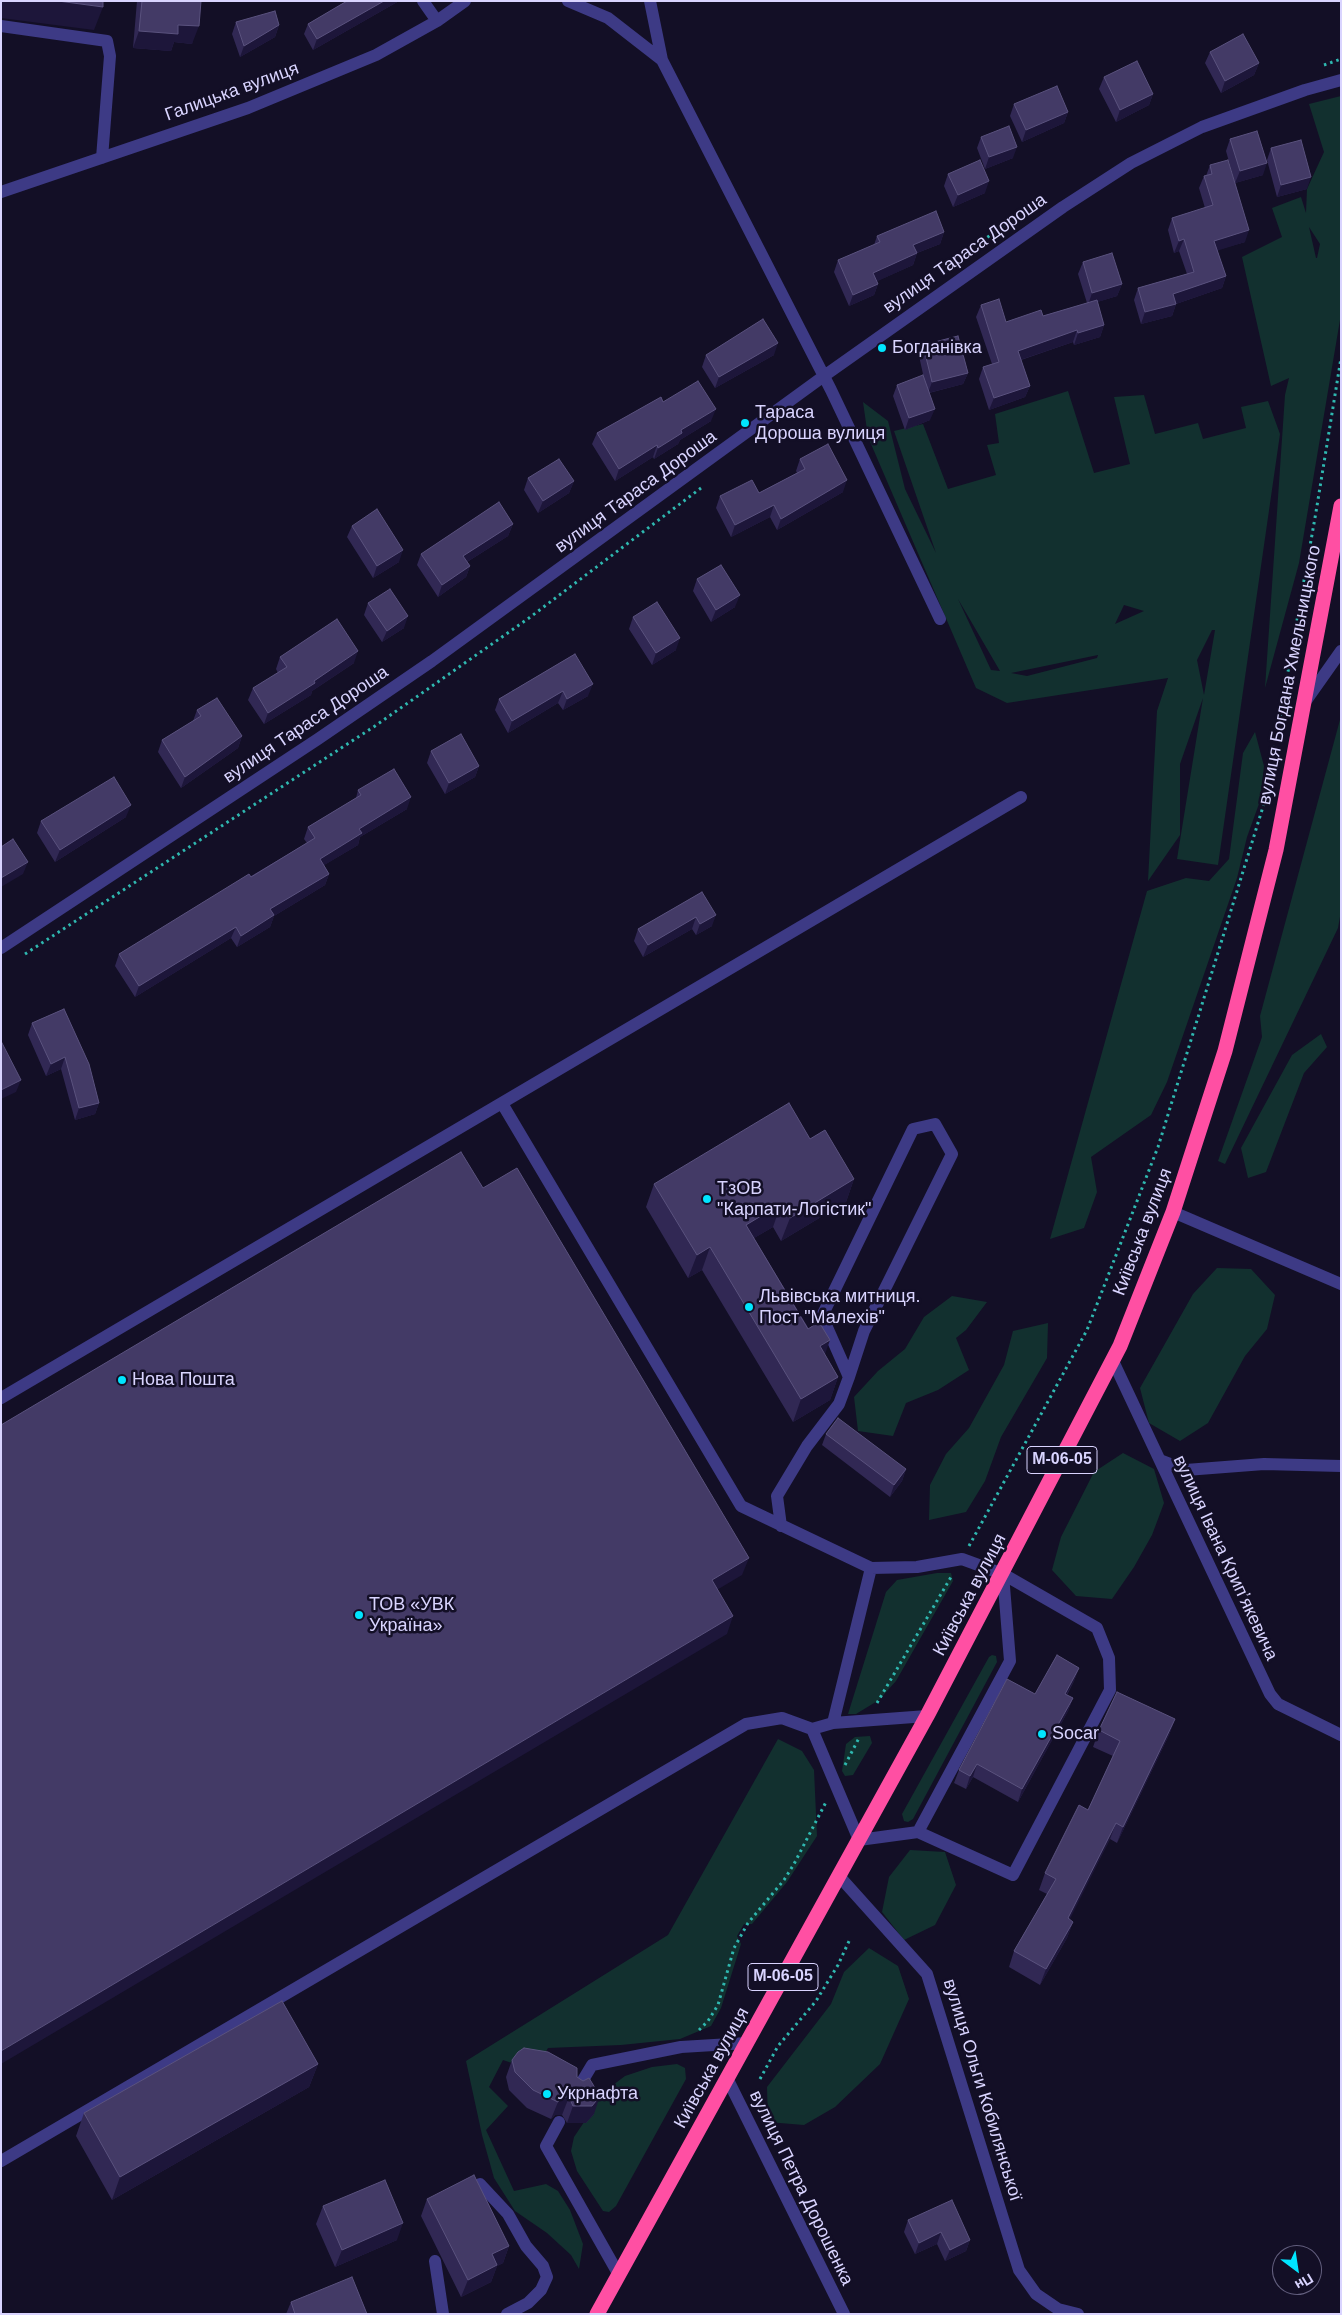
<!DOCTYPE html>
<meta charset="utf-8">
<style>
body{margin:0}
#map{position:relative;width:1342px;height:2315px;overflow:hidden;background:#130f26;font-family:Helvetica,sans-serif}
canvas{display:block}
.frame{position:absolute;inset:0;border:2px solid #d9d4ff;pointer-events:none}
.north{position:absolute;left:1272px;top:2245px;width:50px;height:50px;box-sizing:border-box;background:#130f26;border:1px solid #625e7d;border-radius:50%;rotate:149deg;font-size:14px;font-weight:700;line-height:20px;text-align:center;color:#d9d4ff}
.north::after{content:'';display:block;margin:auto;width:18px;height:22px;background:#00e5ff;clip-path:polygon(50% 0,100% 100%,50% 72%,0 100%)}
</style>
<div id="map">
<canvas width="1342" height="2315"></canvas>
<div class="frame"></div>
<div class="north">Пн</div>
</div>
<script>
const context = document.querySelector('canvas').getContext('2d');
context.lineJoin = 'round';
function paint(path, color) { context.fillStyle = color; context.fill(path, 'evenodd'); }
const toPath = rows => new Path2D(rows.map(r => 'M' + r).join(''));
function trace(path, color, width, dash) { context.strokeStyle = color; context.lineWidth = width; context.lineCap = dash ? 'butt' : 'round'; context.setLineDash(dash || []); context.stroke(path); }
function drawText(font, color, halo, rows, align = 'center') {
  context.font = font + ' Helvetica,sans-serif'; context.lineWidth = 5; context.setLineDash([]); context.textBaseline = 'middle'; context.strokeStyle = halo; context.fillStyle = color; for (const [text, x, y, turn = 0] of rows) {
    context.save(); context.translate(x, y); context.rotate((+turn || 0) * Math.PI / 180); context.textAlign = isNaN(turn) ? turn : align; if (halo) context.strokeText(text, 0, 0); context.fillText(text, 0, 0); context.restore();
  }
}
const green = toPath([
 [1341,96,1341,314,1299,563,1265,688,1285,395,1289,378,1271,386,1242,257,1282,237,1272,208,1301,197,1306,213,1307,189,1324,152,1309,104],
 [1309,227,1320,244,1317,258,1316,258],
 [1068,391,1094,473,1130,464,1114,397,1144,395,1155,434,1198,423,1203,439,1246,428,1241,407,1268,401,1280,434,1218,865,1177,859,1203,698,1180,764,1180,835,1148,881,1157,711,1168,678,1007,703,976,688,868,437,863,402,888,421,905,489,936,553,894,431,923,424,948,489,996,475,987,445,999,443,995,414],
 [958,599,1000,671,991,670],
 [1124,605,1144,611,1115,624],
 [1212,630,1215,630,1204,695,1197,660],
 [1098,655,1097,658,1027,676,1011,673],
 [1341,716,1341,911,1338,928,1225,1164,1218,1161,1262,1037,1260,1016],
 [1255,732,1264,766,1260,801,1247,837,1237,878,1167,1082,1151,1115,1091,1157,1097,1192,1084,1228,1050,1239,1147,891,1186,878,1209,881,1229,859,1243,753],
 [1321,1034,1327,1047,1304,1073,1266,1172,1248,1178,1241,1148,1292,1055],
 [1217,1268,1251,1269,1275,1295,1267,1329,1245,1356,1208,1423,1180,1441,1149,1423,1140,1388,1193,1294],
 [952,1296,987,1302,966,1330,956,1338,969,1370,938,1390,906,1403,893,1436,858,1431,854,1397,878,1371,905,1349,924,1317],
 [1048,1323,1047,1358,1001,1437,985,1481,966,1512,929,1520,930,1485,946,1454,969,1428,1004,1365,1013,1331],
 [1123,1453,1154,1469,1164,1503,1152,1535,1134,1567,1112,1599,1076,1596,1052,1570,1061,1537,1094,1472],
 [937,1573,951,1573,953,1581,896,1681,879,1700,856,1714,848,1714,886,1592,897,1580],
 [992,1655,996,1656,997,1662,913,1819,908,1822,904,1821,902,1814,989,1657],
 [870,1736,872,1743,853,1775,845,1776,842,1771,846,1744,855,1737],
 [778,1739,802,1751,814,1770,817,1836,787,1882,752,1924,744,1924,737,1936,741,1944,721,2008,711,2026,680,2039,621,2045,548,2048,535,2071,503,2060,489,2087,508,2106,486,2130,514,2191,546,2184,558,2191,570,2210,583,2244,579,2269,571,2255,547,2233,515,2211,494,2178,482,2135,466,2061,668,1935],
 [910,1850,945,1852,956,1885,935,1925,904,1940,882,1912,889,1877],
 [869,1948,898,1966,909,1999,880,2064,835,2107,804,2125,768,2122,767,2087,831,2004,844,1972],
 [677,2064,685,2068,686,2079,616,2206,609,2212,603,2211,577,2171,571,2151,574,2137,605,2091,625,2076,652,2067]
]);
const path = toPath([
 [1324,65,1341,59],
 [982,241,1008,223],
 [25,954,375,726,529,618,701,488],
 [969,1546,1087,1330,1158,1147,1266,797,1316,512,1341,358],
 [877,1703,951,1577],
 [845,1765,859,1738],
 [699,2030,708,2021,718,2005,734,1948,748,1923,784,1880,794,1864,826,1802],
 [760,2079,778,2046,816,2001,838,1965,850,1939]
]);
const minor = toPath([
 [423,1,437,21],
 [568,1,608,18,662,60],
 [650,1,662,60,831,390,940,619],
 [1,26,107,41,110,56,102,158],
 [1,192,248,108,376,55,437,21,465,1],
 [1305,702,1341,651],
 [1,948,318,739,432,661,824,376,1063,207,1131,163,1202,127,1305,90,1341,80],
 [503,1105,741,1506,871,1568,917,1567,962,1559,1003,1574,1097,1628,1109,1658,1110,1690,1013,1875,918,1832],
 [1173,1212,1341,1284],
 [1113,1361,1270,1694,1278,1704,1341,1735],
 [1,1398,1021,797],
 [1160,1460,1186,1470,1264,1464,1341,1466],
 [781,1526,777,1496,807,1446,839,1404,849,1377,864,1331,952,1154,935,1124,913,1129,822,1316,849,1377],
 [833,1723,871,1568],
 [812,1729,859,1840,918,1832,1010,1661,1003,1574],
 [839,1876,927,1974,1019,2270,1036,2294,1058,2309,1078,2314],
 [727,2078,844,2314],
 [577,2090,592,2065,681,2047,747,2043],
 [559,2122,546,2146,619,2275],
 [1,2161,746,1724,782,1718,812,1729,833,1723,927,1716],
 [480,2184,508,2214,526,2246,543,2266,547,2277,541,2290,528,2303,507,2314],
 [435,2261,443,2314]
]);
const highway = toPath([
 [597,2314,927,1716,1120,1346,1173,1212,1225,1051,1276,850,1341,506]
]);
const wall = toPath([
 [137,1,201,1,192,44,174,42,171,51,133,48],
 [347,1,399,1,313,50,304,34,308,24],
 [236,22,279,25,275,37,240,57,232,34],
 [1210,52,1259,63,1254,75,1221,93,1205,63],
 [1104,77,1153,94,1149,105,1116,122,1099,89],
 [1014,104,1068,112,1064,123,1022,142,1010,116],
 [981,137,1013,158,985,169,977,148],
 [1230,139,1263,175,1235,183,1226,151],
 [1271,148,1307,189,1277,197,1267,160],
 [1210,165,1245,242,1217,250,1226,276,1222,288,1176,304,1172,316,1141,324,1134,300,1138,288,1187,274,1179,251,1174,253,1168,230,1172,218,1205,208,1199,188,1204,176,1206,176],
 [948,174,985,193,953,207,944,186],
 [944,232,940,244,917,253,913,265,877,281,878,284,874,295,849,306,834,272,838,260,874,245,877,236],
 [1083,262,1122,284,1117,296,1097,302,1104,325,1100,337,1074,345,1073,342,1021,360,1030,386,1025,397,989,410,979,379,983,367,992,364,976,317,981,305,1006,322,1043,316,1087,303,1078,274],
 [923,345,968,373,963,384,929,393,930,420,905,430,893,396,897,385,925,383,919,356],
 [706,355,774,355,715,388,702,367],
 [663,402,711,421,680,440,678,444,654,459,653,457,615,481,592,444,597,433],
 [800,459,843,492,777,530,770,517,731,537,716,508,720,496,759,493,797,473,796,471],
 [528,478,574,481,569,493,538,513,524,490],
 [513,524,508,536,467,562,470,566,466,577,438,597,417,565,421,554],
 [352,526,399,562,373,578,347,537],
 [697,579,735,607,711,622,693,591],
 [368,603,404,628,382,642,364,615],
 [633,617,676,650,652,665,629,629],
 [575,654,588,696,563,710,558,703,508,733,495,710,499,699],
 [280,657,354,663,312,691,311,695,264,724,248,700,253,688,278,673,276,669],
 [197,710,242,736,238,748,181,788,158,752,162,740,193,721],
 [431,751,479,766,475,777,445,794,427,763],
 [358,790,407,809,360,837,358,845,324,865,329,874,325,885,274,916,270,927,237,947,231,938,135,997,115,966,119,954,307,843,304,839,308,827,356,798],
 [126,817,55,862,37,833,41,821],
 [702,892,712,926,696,935,692,929,643,957,634,941,638,929],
 [64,1009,99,1103,95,1114,75,1120,61,1069,46,1076,28,1035,32,1023],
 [810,1139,854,1179,846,1202,781,1241,773,1227,754,1238,838,1377,830,1400,793,1422,702,1270,688,1278,646,1207,654,1184],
 [826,1434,906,1469,902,1481,890,1497,822,1445],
 [1079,1668,1074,1681,1067,1695,1073,1698,1068,1711,1018,1802,973,1777,966,1789,954,1783,959,1770,1035,1694],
 [1175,1719,1169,1735,1117,1843,1110,1839,1069,1919,1073,1922,1067,1938,1040,1985,1009,1967,1014,1951,1047,1894,1039,1890,1045,1873,1088,1810,1113,1756,1093,1747,1099,1730],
 [512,2060,577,2077,594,2114,586,2123,567,2123,562,2115,555,2115,551,2119,527,2108,509,2090,506,2077],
 [318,2064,309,2087,112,2200,76,2136,84,2113],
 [427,2199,509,2246,503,2263,497,2266,491,2282,461,2297,421,2216],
 [323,2206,397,2240,335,2267,316,2224],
 [908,2220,970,2240,966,2251,945,2261,937,2244,915,2254,904,2232],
 [291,2302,367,2314,286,2314]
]);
const shadedWall = toPath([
 [1,1,58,1,103,7,94,30,1,18],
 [384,1,399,1,313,50,317,39],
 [178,25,199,26,192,44,174,42,171,51,133,48,139,31],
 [279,25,275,37,240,57,244,46],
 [1259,63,1254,75,1221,93,1225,81],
 [1153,94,1149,105,1116,122,1120,110],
 [1068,112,1064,123,1022,142,1026,130],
 [1017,147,1013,158,985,169,989,157],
 [1267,163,1263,175,1235,183,1240,171],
 [1311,177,1307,189,1277,197,1281,185],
 [989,181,985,193,953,207,958,195],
 [1249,230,1245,242,1210,253,1214,241],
 [944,232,940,244,909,256,913,245],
 [1184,239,1179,251,1174,253,1179,241],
 [917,253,913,265,869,285,873,273],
 [1226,276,1222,288,1173,305,1176,304,1172,316,1141,324,1145,312,1173,294],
 [878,284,874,295,849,306,853,295],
 [1122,284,1117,296,1088,305,1092,293],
 [1104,325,1100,337,1074,345,1078,333],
 [1077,330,1073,342,1014,362,1018,351],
 [778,343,774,355,715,388,719,377],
 [968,373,963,384,928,393,932,382],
 [1030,386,1025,397,989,410,994,398],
 [716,409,711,421,680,440,678,444,654,459,658,448,681,430],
 [935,409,930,420,905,430,909,418],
 [657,445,653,457,615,481,619,469],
 [847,480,843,492,777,530,781,519],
 [574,481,569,493,538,513,543,501],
 [774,505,770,517,731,537,735,525],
 [513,524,508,536,459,567,463,556],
 [403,550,399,562,373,578,377,566],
 [470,566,466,577,438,597,442,585],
 [740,595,735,607,711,622,716,610],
 [408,616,404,628,382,642,387,631],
 [680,638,676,650,652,665,656,653],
 [358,651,354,663,312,691,311,695,264,724,268,713],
 [593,684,588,696,563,710,567,699],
 [563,691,558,703,508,733,512,721],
 [242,736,238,748,181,788,185,777],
 [479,766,475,777,445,794,449,783],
 [411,797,407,809,360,837,358,845,316,870,320,859,359,829],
 [131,805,126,817,55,862,60,850],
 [28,862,23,874,1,887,1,878],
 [329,874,325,885,274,916,270,927,237,947,241,936,270,909],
 [716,915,712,926,696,935,700,924],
 [696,917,692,929,643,957,648,945],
 [236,927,231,938,135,997,139,986],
 [65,1057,61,1069,46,1076,51,1064],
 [21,1080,16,1092,1,1099,1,1090],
 [99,1103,95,1114,75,1120,79,1108],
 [854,1179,846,1202,781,1241,790,1218],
 [781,1204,773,1227,737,1248,746,1225],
 [710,1247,702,1270,688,1278,697,1255],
 [830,1340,822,1363,820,1346],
 [838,1377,830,1400,793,1422,801,1399],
 [906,1469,902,1481,890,1497,894,1485],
 [749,1558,742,1575,705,1597,712,1580],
 [733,1616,727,1634,1,2064,1,2051],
 [1079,1668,1074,1681,1060,1706,1065,1694],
 [1073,1698,1068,1711,1018,1802,1022,1789],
 [1175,1719,1169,1735,1117,1843,1123,1827],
 [977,1764,973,1777,966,1789,970,1776],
 [1116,1823,1110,1839,1062,1935,1068,1918],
 [1073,1922,1067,1938,1040,1985,1046,1969],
 [318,2064,309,2087,112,2200,120,2177],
 [600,2096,594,2114,586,2123,567,2123,573,2106],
 [562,2097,569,2097,562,2115,555,2115,551,2119,558,2102],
 [403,2223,397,2240,335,2267,342,2250],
 [941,2232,937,2244,915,2254,919,2243],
 [970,2240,966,2251,945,2261,950,2250],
 [509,2246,503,2263,497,2266,491,2282,461,2297,468,2280,492,2254]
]);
const building = toPath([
 [58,1,103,1,103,7,58,1],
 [142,1,201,1,199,26,178,25,178,34,139,31,142,1],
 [347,1,384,1,317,39,308,24,347,1],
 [275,11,279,25,244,46,236,22,275,11],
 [1243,34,1259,63,1225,81,1210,52,1243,34],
 [1137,61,1153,94,1120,110,1104,77,1137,61],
 [1057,86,1068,112,1026,130,1014,104,1057,86],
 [1009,126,1017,147,989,157,981,137,1009,126],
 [1257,131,1267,163,1240,171,1230,139,1257,131],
 [1301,140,1311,177,1281,185,1271,148,1301,140],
 [980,160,989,181,958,195,948,174,980,160],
 [1228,160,1249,230,1214,241,1226,276,1173,294,1176,304,1145,312,1138,288,1194,272,1184,239,1179,241,1172,218,1213,205,1204,176,1212,174,1210,165,1228,160],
 [936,211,944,232,913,245,917,253,873,273,878,284,853,295,838,260,880,242,877,236,936,211],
 [1112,253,1122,284,1092,293,1083,262,1112,253],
 [999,299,1006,322,1041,310,1043,316,1097,300,1104,325,1078,333,1077,330,1018,351,1030,386,994,398,983,367,999,362,981,305,999,299],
 [763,319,778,343,719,377,706,355,763,319],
 [958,336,968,373,932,382,923,345,958,336],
 [923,375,935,409,909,418,897,385,923,375],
 [698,381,716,409,681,430,682,433,658,448,657,445,619,469,597,433,661,397,663,402,698,381],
 [828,444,847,480,781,519,774,505,735,525,720,496,752,480,759,493,805,469,800,459,828,444],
 [559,459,574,481,543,501,528,478,559,459],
 [499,502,513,524,463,556,470,566,442,585,421,554,499,502],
 [377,509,403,550,377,566,352,526,377,509],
 [721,565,740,595,716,610,697,579,721,565],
 [390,589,408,616,387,631,368,603,390,589],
 [657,602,680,638,656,653,633,617,657,602],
 [337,619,358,651,314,681,315,683,268,713,253,688,287,667,280,657,337,619],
 [575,654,593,684,567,699,563,691,512,721,499,699,575,654],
 [217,698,242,736,185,777,162,740,201,716,197,710,217,698],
 [461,734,479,766,449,783,431,751,461,734],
 [394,769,411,797,359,829,362,833,320,859,329,874,270,909,274,915,241,936,236,927,139,986,119,954,249,874,251,877,315,838,308,827,361,795,358,790,394,769],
 [114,777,131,805,60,850,41,821,114,777],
 [13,839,28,862,1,878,1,847,13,839],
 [702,892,716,915,700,924,696,917,648,945,638,929,702,892],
 [64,1009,89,1064,99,1103,79,1108,65,1057,51,1064,32,1023,64,1009],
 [1,1041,21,1080,1,1090,1,1041],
 [789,1103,810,1139,825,1130,854,1179,790,1218,781,1204,746,1225,808,1329,819,1322,830,1340,820,1346,838,1377,801,1399,710,1247,697,1255,654,1184,789,1103],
 [461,1152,483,1188,517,1168,749,1558,712,1580,733,1616,1,2051,1,1425,461,1152],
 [838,1418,906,1469,894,1485,826,1434,838,1418],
 [1057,1655,1079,1668,1065,1694,1073,1698,1022,1789,977,1764,970,1776,959,1770,1007,1679,1035,1694,1057,1655],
 [1117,1692,1175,1719,1123,1827,1116,1823,1068,1918,1073,1922,1046,1969,1014,1951,1056,1879,1045,1873,1079,1805,1088,1810,1120,1741,1099,1730,1117,1692],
 [282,2001,318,2064,120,2177,84,2113,282,2001],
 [524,2048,548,2052,577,2068,577,2077,583,2081,589,2078,600,2096,592,2106,573,2106,569,2097,562,2097,558,2102,533,2090,515,2072,512,2060,518,2052,524,2048],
 [474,2175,509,2246,492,2254,497,2265,468,2280,427,2199,474,2175],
 [385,2180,403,2223,342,2250,323,2206,385,2180],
 [952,2200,970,2240,950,2250,941,2232,919,2243,908,2220,952,2200],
 [352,2277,367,2314,295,2314,291,2302,352,2277]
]);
const markers = [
 [882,348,5,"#00e5ff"],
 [745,423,5,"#00e5ff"],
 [707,1199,5,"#00e5ff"],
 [749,1307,5,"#00e5ff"],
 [122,1380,5,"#00e5ff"],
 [359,1615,5,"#00e5ff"],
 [1042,1734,5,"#00e5ff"],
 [547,2094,5,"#00e5ff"]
];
const shields = [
 [1062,1460,70],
 [783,1977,70]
];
const shieldNames = [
 ["М-06-05",1062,1460],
 ["М-06-05",783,1977]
];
const streetNames = [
 ["Галицька вулиця",232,92,-20],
 ["вулиця Тараса Дороша",965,254,-35],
 ["вулиця Тараса Дороша",636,492,-36],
 ["вулиця Богдана Хмельницького",1290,675,-79],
 ["вулиця Тараса Дороша",306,725,-34],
 ["Київська вулиця",1143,1232,-69],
 ["вулиця Івана Крипʼякевича",1225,1558,65],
 ["Київська вулиця",970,1595,-62],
 ["Київська вулиця",712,2068,-61],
 ["вулиця Ольги Кобилянської",982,2090,73],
 ["вулиця Петра Дорошенка",801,2188,64]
];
const poiNames = [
 ["Богданівка",892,348],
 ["Тараса",755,413],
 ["Дороша вулиця",755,434],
 ["ТзОВ",717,1189],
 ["\"Карпати-Логістик\"",717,1210],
 ["Львівська митниця.",759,1297],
 ["Пост \"Малехів\"",759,1318],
 ["Нова Пошта",132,1380],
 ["ТОВ «УВК",369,1605],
 ["Україна»",369,1626],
 ["Socar",1052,1734],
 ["Укрнафта",557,2094]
];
paint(green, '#12302f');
trace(path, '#2fb8b0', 3, [2.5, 4]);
trace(minor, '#3d3a85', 12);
trace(highway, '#ff4fa3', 15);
paint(wall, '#312854');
paint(shadedWall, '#1d163a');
paint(building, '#433a66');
trace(building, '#5a527e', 1);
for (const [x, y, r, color] of markers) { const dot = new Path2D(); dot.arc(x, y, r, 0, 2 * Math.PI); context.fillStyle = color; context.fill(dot); trace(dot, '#130f26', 2); }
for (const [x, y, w] of shields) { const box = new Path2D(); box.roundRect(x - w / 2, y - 13.5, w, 27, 4); context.fillStyle = '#130f26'; context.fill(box); trace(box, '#d9d4ff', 1); }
drawText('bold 16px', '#d9d4ff', null, shieldNames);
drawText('18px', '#d9d4ff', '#130f26', streetNames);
drawText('18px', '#d9d4ff', '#130f26', poiNames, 'left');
</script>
